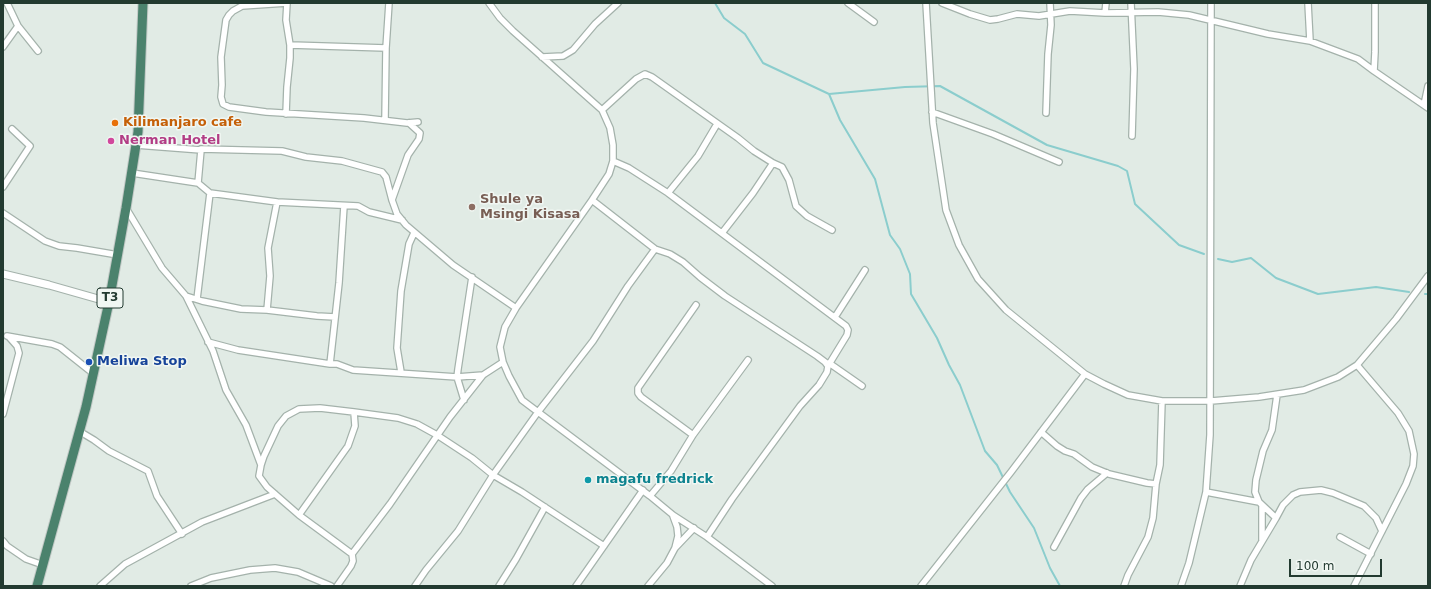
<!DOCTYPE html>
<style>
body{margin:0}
#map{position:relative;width:1431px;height:589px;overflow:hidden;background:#e1ebe5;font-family:"DejaVu Sans",sans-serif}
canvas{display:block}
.frame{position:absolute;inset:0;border:4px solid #223a30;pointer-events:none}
.scale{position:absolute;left:1289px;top:559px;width:93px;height:18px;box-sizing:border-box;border:2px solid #223a30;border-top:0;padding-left:5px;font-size:12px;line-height:14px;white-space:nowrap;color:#223a30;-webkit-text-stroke:3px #f1f7f3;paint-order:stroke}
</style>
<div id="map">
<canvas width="1431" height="589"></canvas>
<div class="frame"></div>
<div class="scale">100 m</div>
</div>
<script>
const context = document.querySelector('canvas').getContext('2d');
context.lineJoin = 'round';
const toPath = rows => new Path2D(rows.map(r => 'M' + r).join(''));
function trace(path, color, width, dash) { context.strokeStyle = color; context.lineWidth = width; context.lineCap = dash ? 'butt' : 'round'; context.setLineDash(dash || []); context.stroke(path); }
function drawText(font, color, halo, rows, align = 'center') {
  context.font = font + ' "DejaVu Sans",sans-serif'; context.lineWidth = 3; context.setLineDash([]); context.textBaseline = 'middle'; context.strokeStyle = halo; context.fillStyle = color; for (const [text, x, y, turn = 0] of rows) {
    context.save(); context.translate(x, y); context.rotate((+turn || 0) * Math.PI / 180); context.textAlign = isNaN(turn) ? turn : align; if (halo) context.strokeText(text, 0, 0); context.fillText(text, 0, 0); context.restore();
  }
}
const stream = toPath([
 [715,3,724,18,745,34,763,63,829,94,905,87,940,86,1047,145,1118,166,1127,171,1135,204,1179,245,1204,254],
 [829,94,840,120,875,179,890,235,900,249,910,274,911,294,937,338,949,365,960,385,985,451,997,465,1010,492,1034,528,1050,568,1060,586],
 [1218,259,1232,262,1251,258,1276,278,1318,294,1376,287,1409,292],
 [1425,294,1428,294]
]);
const minor = toPath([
 [7,3,18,26,38,51],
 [287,3,242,6,233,11,229,15,226,20,221,57,222,85,221,97,223,104,229,107,266,112,364,118,407,123,418,122],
 [489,3,500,18,513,31,602,110,610,128,613,145,613,161,609,174,592,200,516,308,505,327,500,347,503,362,509,376,522,400,650,496,673,515,707,537,772,586],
 [848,3,874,22],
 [926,3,933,123,946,210,959,245,978,279,1006,310,1085,374,1104,384,1128,395,1162,401,1211,401,1259,397,1304,390,1338,377,1357,365,1396,319,1428,276],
 [942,3,970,14,990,20,998,19,1017,14,1039,16,1070,11,1105,13,1158,12,1189,15,1268,34,1310,41,1358,59,1374,71],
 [1131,3,1134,69,1132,136],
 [1308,3,1310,41],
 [1375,3,1375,52,1374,71,1428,108],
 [1105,13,1106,3],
 [290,45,386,48],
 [3,47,18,26],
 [542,57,563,56,573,50,595,24,618,3],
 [1424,105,1428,86],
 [602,110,636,79,645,74,652,77,738,138,754,151,773,163,782,167,789,180,796,206,807,216,832,230],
 [932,112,993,134,1059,162],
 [1046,113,1048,54,1051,25,1050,3],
 [286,114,287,87,290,58,290,45,286,20,287,3],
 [385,120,386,48,389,3],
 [136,145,201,150,201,149,282,151,306,157,342,161,382,172,386,177,392,200,397,214,406,225,453,265,516,308],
 [613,161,629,168,668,193,846,326,848,330,847,335,828,366],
 [132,173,198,183,210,193,277,202,358,206,369,212,402,220],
 [198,183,201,150],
 [3,187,30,146,12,129],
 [668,193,698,156,717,124],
 [392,200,408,155,419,139,420,133,409,123],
 [592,200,655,249,670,254,683,262,700,277,725,296,817,356,825,362,828,366,827,372,819,385,800,406,732,499,707,537],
 [344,206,339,283,330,364,337,364,353,370,457,377,483,375],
 [126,208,162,268,186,296,202,301,241,309,267,310,317,316,335,317],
 [3,213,45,241,59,246,77,248,118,255],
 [722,233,753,193,773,163],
 [186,296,213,351,226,390,246,425,261,465],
 [197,299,210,193],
 [267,310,270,276,268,248,277,202],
 [835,317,865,270],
 [7,336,52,344,60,347,94,374],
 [208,342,238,350,330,364],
 [829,363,862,386],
 [401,372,397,348,401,291,409,244,414,233],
 [464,400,457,377,458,369,472,277],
 [3,414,19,353,17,346,9,337],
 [79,431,94,440,109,451,148,471,157,496,182,534],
 [1041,432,1057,446,1065,451,1074,454,1092,467,1109,474,1147,483,1156,484],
 [693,435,641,397,638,393,638,388,696,305],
 [1206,492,1259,502,1276,518,1251,560,1240,586],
 [650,496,671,471,693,435,748,360],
 [1259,502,1255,492,1256,480,1263,451,1272,430,1277,395],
 [1262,506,1262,540],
 [299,515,348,446,355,426,354,412],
 [1276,518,1283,505,1293,495,1300,492,1321,490,1333,493,1364,506,1376,518,1382,531],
 [1340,537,1371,554],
 [3,541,7,546,26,559,43,565],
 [1054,547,1081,498,1088,489,1107,473],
 [675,548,694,528],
 [352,554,390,504,450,417,483,375,503,362],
 [100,586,125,564,202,522,275,494],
 [191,586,211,578,250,570,275,568,298,572,331,586],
 [337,586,351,566,353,561,352,554,299,515,267,487,259,476,261,465,264,456,278,426,286,416,299,409,320,408,354,412,398,418,417,424,437,435,472,458,493,475,522,492,604,546],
 [415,586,426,570,458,531,493,475,538,412,593,341,628,286,655,249],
 [499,586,516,559,545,507],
 [576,586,643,490],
 [648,586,667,563,675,548,678,536,677,527,673,516],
 [921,586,1011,472,1085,374],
 [1124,586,1128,575,1148,537,1153,518,1156,484,1160,465,1162,401],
 [1181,586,1189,563,1206,492,1210,435,1211,3],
 [1354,586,1406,484,1413,466,1414,454,1409,431,1398,413,1357,365]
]);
const tertiary = toPath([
 [3,274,49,285,109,302]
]);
const trunk = toPath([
 [37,586,86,407,109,302,126,208,138,132,143,3]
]);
const markers = [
 [115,123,4,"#e8710a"],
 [111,141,4,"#d1479c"],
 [472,207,4,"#8d6e63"],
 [89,362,4,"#1a4fb4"],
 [588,480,4,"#0f9aa8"]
];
const shields = [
 [110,298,26]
];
const shieldNames = [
 ["T3",110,298]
];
const foodNames = [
 ["Kilimanjaro cafe",123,123]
];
const hotelNames = [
 ["Nerman Hotel",119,141]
];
const educationNames = [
 ["Shule ya",480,200],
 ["Msingi Kisasa",480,215]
];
const transitNames = [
 ["Meliwa Stop",97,362]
];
const cultureNames = [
 ["magafu fredrick",596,480]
];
trace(stream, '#8bcdcd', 2);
trace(minor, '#a4b2ab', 8);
trace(tertiary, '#a4b2ab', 9);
trace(trunk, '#c1c8c5', 11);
trace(minor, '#fff', 5.5);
trace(tertiary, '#fff', 7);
trace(trunk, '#4b826d', 9);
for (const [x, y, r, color] of markers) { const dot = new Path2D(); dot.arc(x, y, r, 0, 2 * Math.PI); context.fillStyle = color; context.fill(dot); trace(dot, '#f1f7f3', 1.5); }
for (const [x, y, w] of shields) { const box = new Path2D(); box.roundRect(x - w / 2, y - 10, w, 20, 3); context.fillStyle = '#f1f7f3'; context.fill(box); trace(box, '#223a30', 1); }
drawText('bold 12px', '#223a30', null, shieldNames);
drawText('bold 13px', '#c56008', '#f1f7f3', foodNames, 'left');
drawText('bold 13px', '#b23c85', '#f1f7f3', hotelNames, 'left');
drawText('bold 13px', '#785e54', '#f1f7f3', educationNames, 'left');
drawText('bold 13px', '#164399', '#f1f7f3', transitNames, 'left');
drawText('bold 13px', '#0d838f', '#f1f7f3', cultureNames, 'left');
</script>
